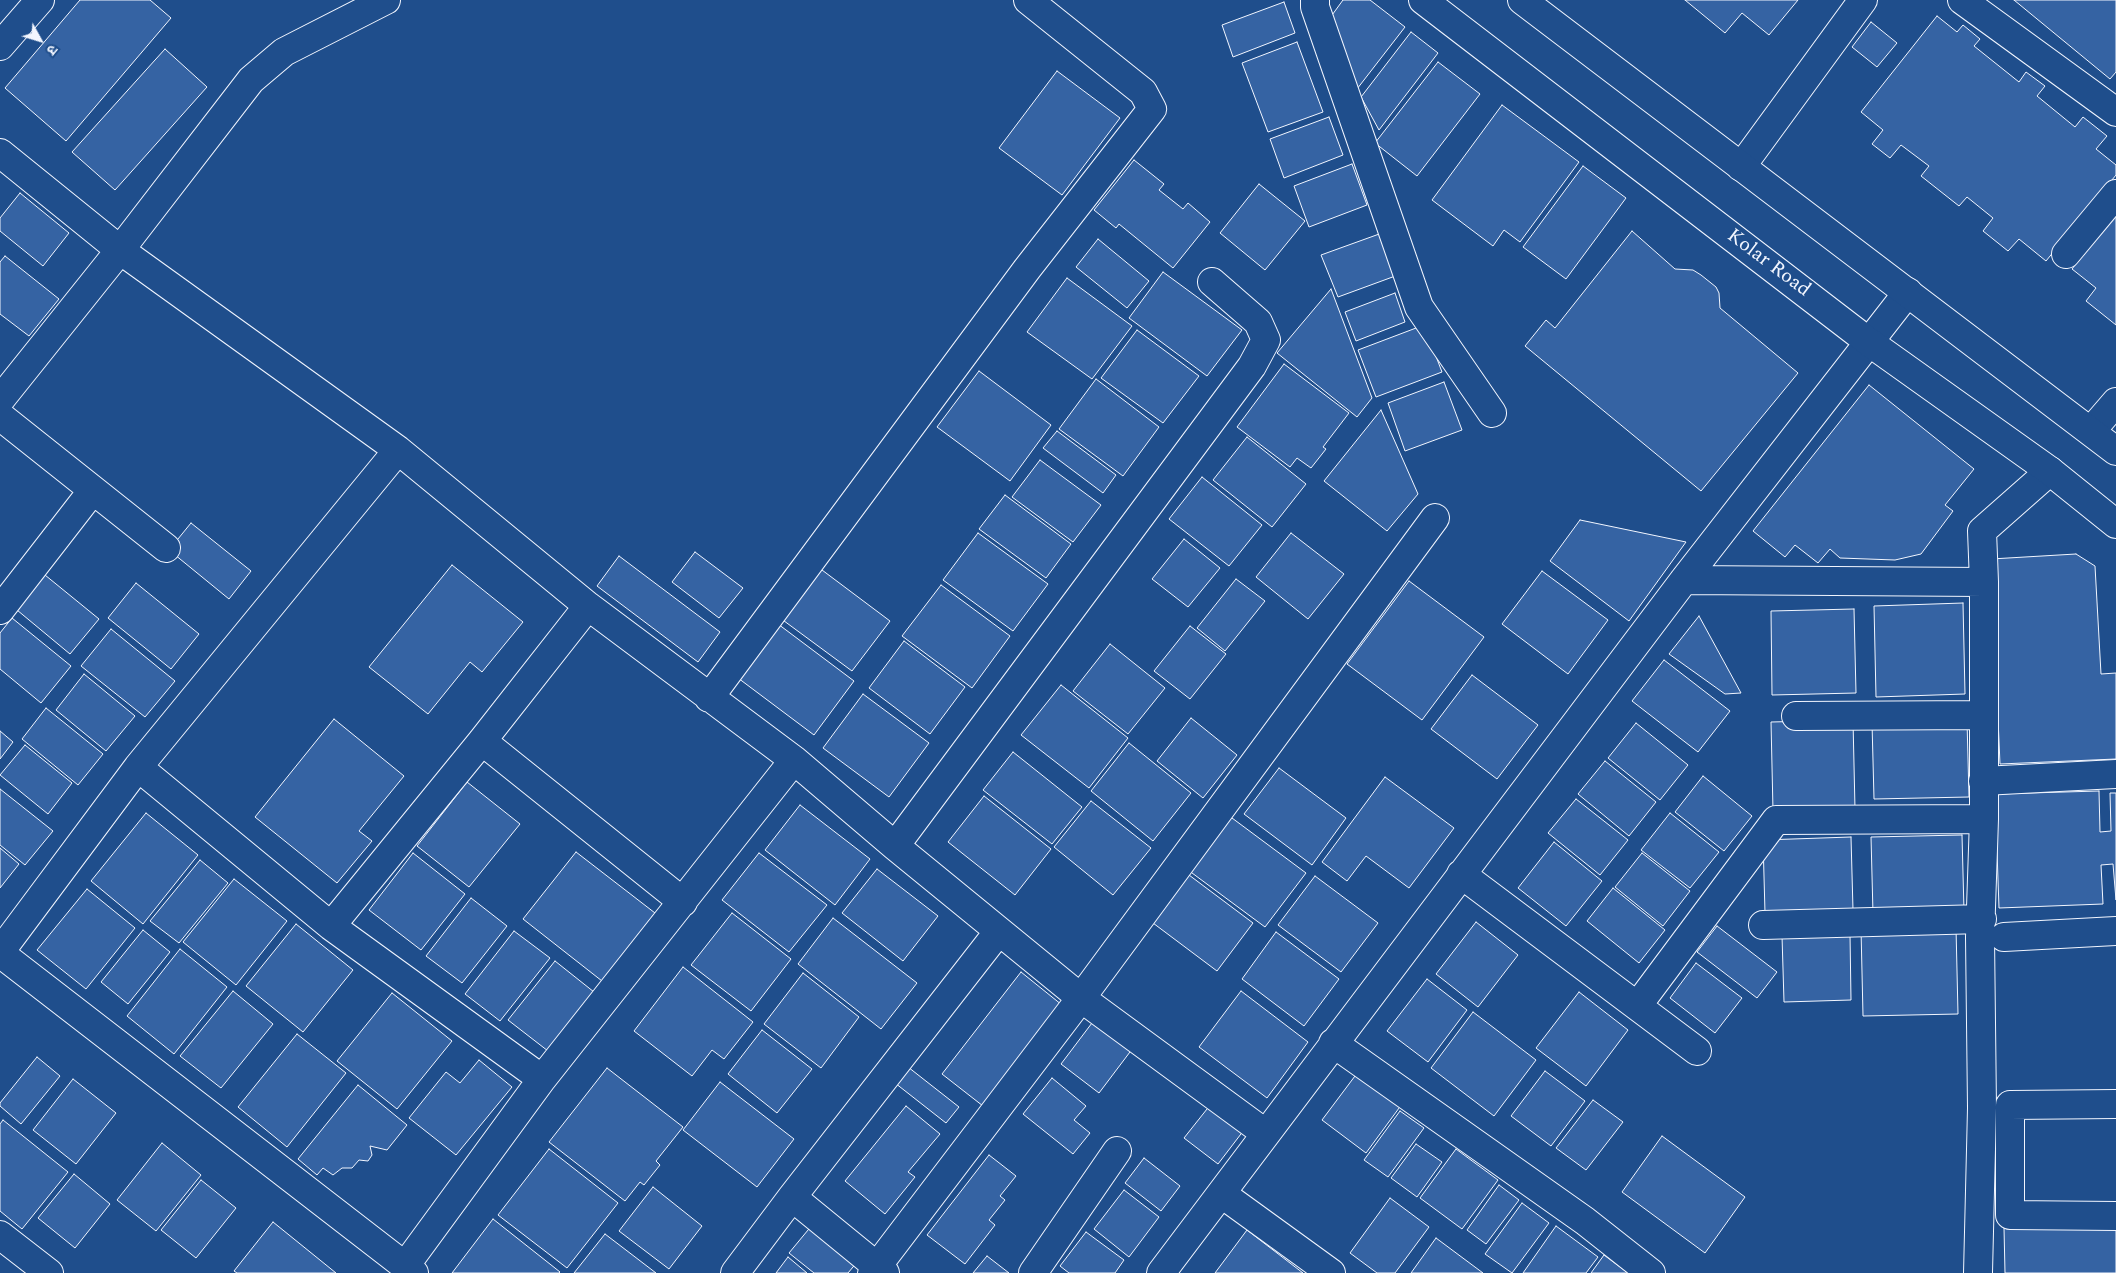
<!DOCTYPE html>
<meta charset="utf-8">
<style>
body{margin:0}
#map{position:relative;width:2116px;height:1273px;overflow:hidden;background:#1f4e8c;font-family:Spectral,"Noto Sans Devanagari",serif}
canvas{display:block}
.north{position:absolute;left:15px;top:15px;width:50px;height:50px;-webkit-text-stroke:4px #1f4e8c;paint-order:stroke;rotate:129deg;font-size:14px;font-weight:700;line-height:20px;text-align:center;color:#f2f6ff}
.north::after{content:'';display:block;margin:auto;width:18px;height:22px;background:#f2f6ff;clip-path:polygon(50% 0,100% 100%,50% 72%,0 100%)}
</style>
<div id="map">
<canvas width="2116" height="1273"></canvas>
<div class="north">उ</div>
</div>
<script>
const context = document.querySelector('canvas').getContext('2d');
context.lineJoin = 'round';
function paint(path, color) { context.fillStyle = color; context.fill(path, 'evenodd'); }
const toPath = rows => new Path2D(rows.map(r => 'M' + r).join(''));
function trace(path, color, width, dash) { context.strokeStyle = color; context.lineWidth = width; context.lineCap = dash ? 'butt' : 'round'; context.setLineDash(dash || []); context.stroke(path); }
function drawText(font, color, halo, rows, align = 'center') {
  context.font = font + ' Spectral,serif'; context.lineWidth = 4; context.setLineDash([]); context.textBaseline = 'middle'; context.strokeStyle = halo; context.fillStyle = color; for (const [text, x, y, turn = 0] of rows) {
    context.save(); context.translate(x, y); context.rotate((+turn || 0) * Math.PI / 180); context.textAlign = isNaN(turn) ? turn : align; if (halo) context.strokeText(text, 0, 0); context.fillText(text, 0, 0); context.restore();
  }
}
const building = toPath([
 [80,0,150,0,171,18,66,141,5,88,80,0],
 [1343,0,1370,0,1405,27,1357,89,1327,22,1343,0],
 [1685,0,1798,0,1769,35,1742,13,1725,33,1685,0],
 [2014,0,2116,0,2116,72,2110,79,2014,0],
 [1284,2,1295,33,1233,57,1222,25,1284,2],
 [1937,16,1957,32,1963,25,1980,39,1974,46,2019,82,2026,72,2045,86,2037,96,2075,127,2083,117,2107,136,2096,149,2116,165,2116,175,2046,261,2019,239,2008,251,1983,231,1993,218,1967,197,1959,206,1921,176,1929,166,1901,145,1890,158,1872,144,1883,130,1861,112,1937,16],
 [1871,22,1897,43,1877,67,1852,47,1871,22],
 [1411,32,1438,53,1379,130,1361,97,1411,32],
 [1297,42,1323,112,1268,132,1242,63,1297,42],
 [165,49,207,87,115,190,72,152,165,49],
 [1438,62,1480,94,1417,176,1375,143,1438,62],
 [1057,71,1120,118,1062,195,999,148,1057,71],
 [1502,105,1579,162,1520,242,1504,230,1493,246,1432,200,1502,105],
 [1329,117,1343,155,1284,178,1270,139,1329,117],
 [1134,160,1164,184,1159,190,1183,209,1188,203,1210,222,1173,268,1119,224,1116,228,1094,210,1134,160],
 [1352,164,1367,205,1309,227,1294,186,1352,164],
 [1583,166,1626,198,1566,279,1523,247,1583,166],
 [1259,184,1305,221,1265,270,1220,233,1259,184],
 [20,193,69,233,43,266,0,231,0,218,20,193],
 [2116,214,2116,325,2086,301,2096,288,2072,269,2116,214],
 [1632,231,1675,269,1693,270,1701,275,1716,287,1719,293,1720,308,1798,373,1701,491,1525,346,1546,320,1555,328,1632,231],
 [1382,233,1398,275,1338,297,1321,255,1382,233],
 [1098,239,1149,281,1127,308,1076,267,1098,239],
 [5,256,59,299,29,336,0,314,0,262,5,256],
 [1163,272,1242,330,1207,376,1129,318,1163,272],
 [1067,278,1132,326,1092,379,1027,332,1067,278],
 [1331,289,1372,398,1357,417,1277,353,1331,289],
 [1395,293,1405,322,1356,341,1345,312,1395,293],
 [1424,325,1442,372,1376,397,1358,350,1424,325],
 [1137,330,1199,376,1163,423,1101,378,1137,330],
 [1284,364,1349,413,1323,447,1326,449,1311,468,1297,458,1290,467,1237,427,1284,364],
 [979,371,1051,425,1010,481,937,427,979,371],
 [1096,379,1159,427,1123,476,1059,429,1096,379],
 [1444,382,1462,430,1405,451,1388,403,1444,382],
 [1869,385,1974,469,1945,505,1953,511,1921,554,1895,560,1840,558,1830,549,1818,563,1795,545,1785,557,1753,531,1869,385],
 [1381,410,1418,494,1387,531,1324,481,1381,410],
 [1057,431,1116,475,1103,493,1043,448,1057,431],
 [1247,437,1306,484,1272,527,1213,480,1247,437],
 [1040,460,1101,505,1073,542,1012,497,1040,460],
 [1202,477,1262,525,1229,566,1169,519,1202,477],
 [1005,495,1071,544,1046,578,979,529,1005,495],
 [1580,520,1686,542,1629,621,1550,561,1580,520],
 [191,523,251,571,229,599,169,550,191,523],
 [978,533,1048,584,1013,631,943,580,978,533],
 [1291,533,1344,574,1308,619,1256,577,1291,533],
 [1184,539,1220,568,1188,607,1152,579,1184,539],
 [695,552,743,588,719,618,672,582,695,552],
 [2076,554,2095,566,2101,674,2116,673,2116,759,2000,764,1991,559,2076,554],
 [619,556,720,632,698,662,597,586,619,556],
 [814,564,890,621,852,671,776,615,814,564],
 [452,565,523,622,482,672,470,662,428,714,369,667,452,565],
 [1542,571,1608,620,1568,674,1502,624,1542,571],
 [45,575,99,619,70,654,17,610,45,575],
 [1236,579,1265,601,1225,651,1197,628,1236,579],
 [1409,581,1484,637,1422,720,1347,664,1409,581],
 [136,583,199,634,171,669,108,618,136,583],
 [941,585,1010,636,972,688,902,636,941,585],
 [1963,603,1965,694,1876,697,1874,606,1963,603],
 [1854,609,1856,693,1772,695,1771,611,1854,609],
 [1699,616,1741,693,1725,694,1669,654,1699,616],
 [12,618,71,666,41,703,0,669,0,633,12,618],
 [778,624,854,681,814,735,738,678,778,624],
 [1190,626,1226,654,1190,699,1154,671,1190,626],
 [111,629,175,681,145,717,81,666,111,629],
 [904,641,965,687,930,734,869,688,904,641],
 [1110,644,1165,688,1128,734,1073,691,1110,644],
 [1664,660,1730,711,1698,752,1632,701,1664,660],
 [84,674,135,716,106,751,56,710,84,674],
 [1472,675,1538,725,1497,779,1431,729,1472,675],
 [1061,685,1128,738,1089,788,1021,735,1061,685],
 [863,694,929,743,889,797,823,748,863,694],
 [46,708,103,754,78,785,22,739,46,708],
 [1191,718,1237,755,1203,798,1157,761,1191,718],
 [334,719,404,776,359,831,372,841,337,883,255,817,334,719],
 [1853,720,1855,809,1773,811,1771,722,1853,720],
 [1967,720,1969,797,1874,799,1872,723,1967,720],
 [1636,723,1688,765,1660,800,1608,758,1636,723],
 [0,731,13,742,0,759,0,731],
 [1129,743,1191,793,1153,841,1091,791,1129,743],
 [25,745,72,783,48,814,0,775,25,745],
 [1013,752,1082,807,1052,844,983,790,1013,752],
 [1605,761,1656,802,1629,836,1578,794,1605,761],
 [1279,768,1346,818,1312,865,1244,814,1279,768],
 [1703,776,1752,816,1724,851,1675,812,1703,776],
 [1385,777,1454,828,1409,888,1366,856,1347,881,1322,862,1385,777],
 [467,782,520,824,469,887,417,846,467,782],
 [0,789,53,831,25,865,0,845,0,789],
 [2099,791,2100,832,2111,831,2110,793,2116,793,2116,900,2113,864,2101,865,2103,904,1999,908,1995,794,2099,791],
 [984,796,1051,849,1015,895,948,842,984,796],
 [1576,799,1628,840,1600,875,1548,833,1576,799],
 [1091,801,1151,848,1113,895,1054,847,1091,801],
 [800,805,870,859,835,905,765,850,800,805],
 [146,813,198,855,143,924,91,881,146,813],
 [1670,813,1719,852,1690,888,1641,850,1670,813],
 [1228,815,1306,873,1265,927,1188,870,1228,815],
 [1962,835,1964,911,1873,914,1871,837,1962,835],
 [1851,837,1853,910,1765,913,1763,840,1851,837],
 [1554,842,1602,881,1566,926,1518,888,1554,842],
 [0,848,19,864,0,888,0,848],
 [576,852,655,913,602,981,523,919,576,852],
 [413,853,465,894,421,950,369,910,413,853],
 [759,853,827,905,789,952,722,900,759,853],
 [1642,853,1690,891,1663,926,1615,887,1642,853],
 [200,860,228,883,179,943,150,921,200,860],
 [877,869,938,916,903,961,842,913,877,869],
 [1185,872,1253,923,1217,971,1149,920,1185,872],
 [1315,876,1378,923,1341,972,1278,925,1315,876],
 [234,879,287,921,236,985,183,942,234,879],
 [1613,888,1665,930,1639,963,1587,921,1613,888],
 [87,889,135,928,86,989,37,950,87,889],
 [471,898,507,926,462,983,426,956,471,898],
 [732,913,791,959,751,1011,691,965,732,913],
 [833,918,917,983,881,1029,798,964,833,918],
 [1476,922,1518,955,1478,1007,1436,974,1476,922],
 [296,924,353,970,303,1032,246,986,296,924],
 [1717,926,1777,972,1757,998,1697,952,1717,926],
 [1956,927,1958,1014,1863,1016,1861,929,1956,927],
 [143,930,170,952,128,1004,101,982,143,930],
 [514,931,550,958,500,1021,465,994,514,931],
 [1276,932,1339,979,1304,1026,1242,979,1276,932],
 [1850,934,1851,1000,1784,1002,1782,936,1850,934],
 [180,949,227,987,174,1054,127,1016,180,949],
 [555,961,594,992,548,1051,508,1020,555,961],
 [1696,963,1742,998,1715,1033,1670,998,1696,963],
 [683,967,753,1022,724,1059,712,1050,692,1076,634,1031,683,967],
 [1021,972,1062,1005,983,1106,942,1074,1021,972],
 [803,973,859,1017,821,1068,764,1024,803,973],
 [1427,979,1467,1010,1428,1062,1387,1031,1427,979],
 [233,991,273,1024,221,1088,180,1056,233,991],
 [1241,991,1308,1042,1267,1098,1199,1047,1241,991],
 [1579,992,1628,1030,1586,1086,1536,1048,1579,992],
 [392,993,452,1041,397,1109,337,1061,392,993],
 [1473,1012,1536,1060,1494,1116,1431,1068,1473,1012],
 [1095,1019,1136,1044,1099,1093,1061,1064,1095,1019],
 [762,1030,812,1069,777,1113,728,1074,762,1030],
 [297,1034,346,1073,287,1147,238,1107,297,1034],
 [37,1057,60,1076,21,1124,0,1106,0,1103,37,1057],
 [479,1060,512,1087,456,1155,409,1118,446,1072,460,1083,479,1060],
 [908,1067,959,1107,946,1123,895,1083,908,1067],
 [607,1068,683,1127,656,1161,660,1165,644,1185,640,1182,625,1201,549,1142,607,1068],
 [1545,1071,1585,1101,1551,1146,1511,1116,1545,1071],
 [1358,1072,1402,1104,1366,1153,1322,1120,1358,1072],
 [1052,1078,1086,1106,1074,1120,1090,1133,1073,1154,1023,1114,1052,1078],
 [73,1079,116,1113,76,1164,33,1130,73,1079],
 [720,1082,794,1139,757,1187,683,1130,720,1082],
 [358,1085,407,1125,387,1150,370,1146,372,1155,368,1161,359,1160,352,1168,342,1168,333,1175,323,1168,317,1175,298,1159,358,1085],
 [1593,1100,1623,1122,1586,1170,1556,1148,1593,1100],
 [1211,1104,1244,1130,1218,1164,1184,1138,1211,1104],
 [906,1106,940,1134,908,1172,915,1177,885,1214,845,1181,906,1106],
 [1400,1111,1424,1128,1388,1177,1364,1160,1400,1111],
 [3,1120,68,1172,22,1229,0,1211,0,1124,3,1120],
 [1662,1136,1745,1197,1705,1253,1622,1192,1662,1136],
 [162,1143,201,1175,156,1231,117,1200,162,1143],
 [1416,1144,1442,1162,1417,1197,1391,1178,1416,1144],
 [549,1149,618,1203,567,1268,498,1215,549,1149],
 [1456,1149,1498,1180,1462,1229,1420,1198,1456,1149],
 [989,1155,1016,1176,1000,1196,1005,1200,989,1220,995,1225,965,1264,927,1235,989,1155],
 [1144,1158,1180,1186,1161,1211,1125,1183,1144,1158],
 [74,1174,110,1204,75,1248,38,1218,74,1174],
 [201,1180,236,1208,196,1258,161,1230,201,1180],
 [1499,1185,1519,1200,1486,1244,1467,1230,1499,1185],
 [653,1187,702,1226,669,1269,619,1231,653,1187],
 [1124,1190,1159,1217,1129,1257,1094,1229,1124,1190],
 [1390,1198,1429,1227,1395,1273,1377,1273,1350,1253,1390,1198],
 [1522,1203,1549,1223,1512,1273,1485,1254,1522,1203],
 [493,1219,560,1272,559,1273,452,1273,493,1219],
 [273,1222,336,1273,237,1273,234,1271,273,1222],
 [813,1224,858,1261,848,1273,814,1273,789,1253,813,1224],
 [2116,1225,2116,1273,2005,1273,2004,1228,2116,1225],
 [1556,1226,1598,1257,1586,1273,1523,1273,1556,1226],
 [1247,1230,1303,1273,1215,1273,1247,1230],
 [1086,1232,1124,1260,1115,1273,1069,1273,1060,1266,1086,1232],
 [605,1234,656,1273,574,1273,605,1234],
 [1436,1238,1483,1273,1411,1273,1436,1238],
 [1604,1255,1628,1273,1591,1273,1604,1255],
 [987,1256,1009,1273,973,1273,987,1256],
 [788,1257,807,1273,776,1273,788,1257]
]);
const minor = toPath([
 [1315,0,1315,7,1419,307,1492,413],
 [1962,0,2116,112],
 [0,46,40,0],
 [0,153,120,250,398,450,588,606,794,760,895,846,1081,998,1265,1133],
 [1741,167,1863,0],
 [2066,254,2116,194],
 [0,400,120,250,251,80,284,52,386,0],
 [0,416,166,548],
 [2091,431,2116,402],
 [1684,580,1984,582],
 [0,610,93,490],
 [709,698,1027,269,1152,109,1143,92,1028,0],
 [1796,716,1984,715],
 [482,741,683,902],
 [138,767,331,926,542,1079],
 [1983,781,2116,774],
 [895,846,1252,366,1266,340,1258,322,1212,282],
 [1461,874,1697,1051],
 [1763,925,1982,919],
 [331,926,482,741,588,606],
 [2004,937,2116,931],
 [0,952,138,767,398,450],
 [0,953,414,1273],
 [1638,1005,1776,820,1984,819],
 [1333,1043,1585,1221,1651,1273],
 [2116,1104,2010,1105,2010,1215,2116,1216],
 [1222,1194,1331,1273],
 [792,1197,885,1273],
 [0,1235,49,1273],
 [405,1266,542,1079,794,760],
 [735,1273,792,1197,999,931],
 [872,1273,1081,998,1435,518],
 [1033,1273,1117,1151],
 [1161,1273,1684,580,1908,292],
 [1978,1273,1982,1108,1980,937,1984,819,1984,582,1982,531,2050,471]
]);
const secondary = toPath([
 [1423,0,1869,342,2050,471,2116,524],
 [1522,0,2116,451]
]);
const streetNames = [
 ["Kolar Road",1768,264,37]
];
paint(building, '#3563a3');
trace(building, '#f2f6ff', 1);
trace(minor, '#f2f6ff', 30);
trace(secondary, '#f2f6ff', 30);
trace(minor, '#1f4e8c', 28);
trace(secondary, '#1f4e8c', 28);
drawText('20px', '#f2f6ff', '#1f4e8c', streetNames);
</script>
